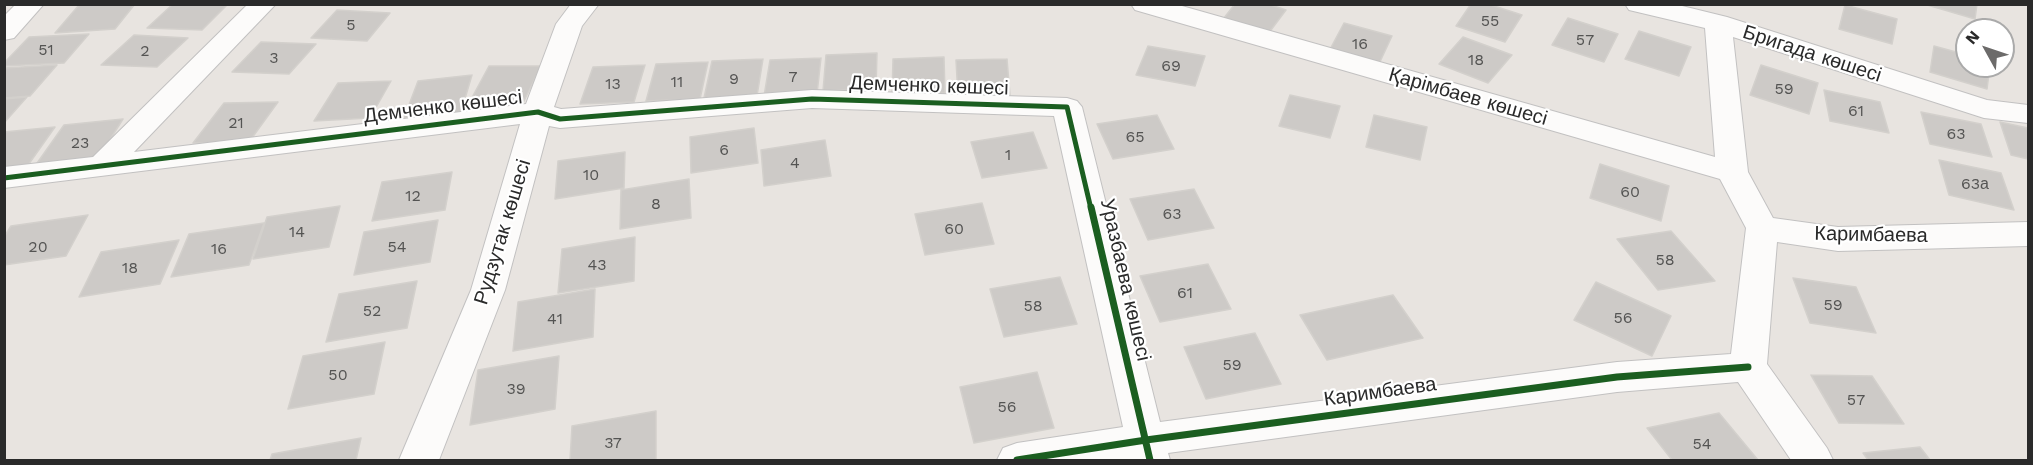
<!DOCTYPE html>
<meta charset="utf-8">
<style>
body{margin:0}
#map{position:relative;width:2033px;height:465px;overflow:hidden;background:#e8e4e0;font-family:"Work Sans",sans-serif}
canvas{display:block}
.frame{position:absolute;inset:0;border:6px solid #2a2a2a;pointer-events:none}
.north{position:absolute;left:1955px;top:18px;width:60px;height:60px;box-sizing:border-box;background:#fff;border:2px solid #aaa;border-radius:50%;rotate:310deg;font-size:16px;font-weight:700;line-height:24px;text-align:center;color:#2a2a2a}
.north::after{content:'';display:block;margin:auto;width:21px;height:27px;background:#6c6b6a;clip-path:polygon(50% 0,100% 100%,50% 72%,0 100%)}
</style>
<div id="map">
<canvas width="2033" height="465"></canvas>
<div class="frame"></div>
<div class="north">N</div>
</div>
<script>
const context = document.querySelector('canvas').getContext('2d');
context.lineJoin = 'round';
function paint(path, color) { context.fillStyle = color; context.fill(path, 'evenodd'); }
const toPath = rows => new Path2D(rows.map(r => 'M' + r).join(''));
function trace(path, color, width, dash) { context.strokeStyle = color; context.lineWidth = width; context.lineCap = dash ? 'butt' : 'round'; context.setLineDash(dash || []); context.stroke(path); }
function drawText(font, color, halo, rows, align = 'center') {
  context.font = font + ' "Work Sans",sans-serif'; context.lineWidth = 4.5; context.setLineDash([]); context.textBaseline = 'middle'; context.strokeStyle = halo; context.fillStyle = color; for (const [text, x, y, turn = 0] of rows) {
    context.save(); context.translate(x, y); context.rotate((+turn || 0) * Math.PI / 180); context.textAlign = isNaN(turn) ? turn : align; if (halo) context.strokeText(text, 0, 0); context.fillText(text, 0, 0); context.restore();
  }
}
const building = toPath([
 [135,4,115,29,55,33,79,5,135,4],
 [173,4,228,4,202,30,147,28,173,4],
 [1235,4,1268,4,1286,10,1265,38,1220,23,1235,4],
 [1471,4,1488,4,1522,15,1505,42,1456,26,1471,4],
 [1924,4,1977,4,1975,19,1924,4],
 [1845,5,1897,19,1892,44,1839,29,1845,5],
 [337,10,390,13,367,41,311,38,337,10],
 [1568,18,1618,34,1604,62,1552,45,1568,18],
 [1344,23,1392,36,1378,66,1328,53,1344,23],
 [1639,31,1691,47,1679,76,1625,59,1639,31],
 [89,34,64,63,4,66,4,63,29,37,89,34],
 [134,35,188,38,157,67,101,65,134,35],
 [1463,37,1512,55,1488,83,1439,64,1463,37],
 [261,42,316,44,289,74,232,72,261,42],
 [1148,46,1205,56,1195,86,1136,75,1148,46],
 [1934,46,1967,55,1967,66,1990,66,1987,89,1930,72,1934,46],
 [877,53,876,89,823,91,826,55,877,53],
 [944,57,945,93,892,95,893,59,944,57],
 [821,58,817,94,764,96,770,60,821,58],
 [763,59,757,96,704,98,712,61,763,59],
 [1007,59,1010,95,958,97,956,60,1007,59],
 [708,62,700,99,646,101,656,64,708,62],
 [57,65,30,96,4,98,4,68,57,65],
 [645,65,634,102,580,104,593,67,645,65],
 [1761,65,1818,83,1809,114,1750,95,1761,65],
 [489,66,541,66,523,103,469,103,489,66],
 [472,75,461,112,404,118,418,81,472,75],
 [391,81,370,118,314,121,338,83,391,81],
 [1824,90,1880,102,1889,133,1830,121,1824,90],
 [1290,95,1340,106,1330,138,1279,126,1290,95],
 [27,97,4,123,4,99,27,97],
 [278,102,249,142,193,143,224,103,278,102],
 [1921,112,1981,124,1992,157,1930,144,1921,112],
 [1157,115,1174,149,1113,159,1097,124,1157,115],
 [1374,115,1427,127,1420,160,1366,147,1374,115],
 [123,119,97,160,35,166,64,125,123,119],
 [2000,122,2028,128,2028,159,2011,155,2000,122],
 [55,127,26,168,4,170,4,132,55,127],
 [754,128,758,163,691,173,690,137,754,128],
 [1033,132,1047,168,982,178,971,142,1033,132],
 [825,140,831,176,764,186,761,150,825,140],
 [625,152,624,188,555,199,558,161,625,152],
 [1939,160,2001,173,2014,210,1949,195,1939,160],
 [1600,164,1669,186,1661,221,1590,198,1600,164],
 [452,172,445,210,372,221,382,182,452,172],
 [689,179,691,218,620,229,621,190,689,179],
 [1194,189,1214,228,1148,240,1130,199,1194,189],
 [982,203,994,244,925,255,915,214,982,203],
 [340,206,329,247,253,259,267,217,340,206],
 [88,215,66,256,4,265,4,237,11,226,88,215],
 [438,220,430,262,354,275,364,232,438,220],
 [264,223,249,265,171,277,189,234,264,223],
 [1671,231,1715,281,1658,290,1617,239,1671,231],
 [635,237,634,281,558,293,562,249,635,237],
 [179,240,160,284,79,297,101,252,179,240],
 [1208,264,1231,309,1160,322,1140,276,1208,264],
 [1060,277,1077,324,1004,337,990,289,1060,277],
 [1793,278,1856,287,1876,333,1810,323,1793,278],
 [417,281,407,328,326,342,339,294,417,281],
 [1596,282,1671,316,1652,356,1574,320,1596,282],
 [595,289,593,337,513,351,518,302,595,289],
 [1393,295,1423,338,1327,360,1300,315,1393,295],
 [1255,333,1281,384,1206,399,1184,347,1255,333],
 [385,342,374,394,288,409,303,356,385,342],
 [559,356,555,409,470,425,478,370,559,356],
 [1037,372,1054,428,974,443,960,387,1037,372],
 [1811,375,1872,376,1904,424,1839,423,1811,375],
 [656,411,656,460,570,460,572,426,656,411],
 [1719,413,1758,460,1672,460,1647,428,1719,413],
 [361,438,356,460,270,460,272,454,361,438],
 [1920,447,1930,460,1868,460,1863,453,1920,447]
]);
const minor = toPath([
 [16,4,44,4,14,38,4,40,4,16,16,4],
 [248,4,276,4,134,152,526,104,556,24,571,4,599,4,582,26,554,107,561,109,812,90,1067,98,1077,101,1082,107,1160,422,1617,362,1731,354,1746,228,1720,179,1135,10,1131,4,1175,4,1715,157,1705,28,1629,10,1625,4,1674,4,1727,17,1987,100,2028,105,2028,123,1984,118,1733,37,1748,172,1773,218,1838,227,2028,222,2028,246,1838,251,1777,242,1767,364,1827,448,1833,460,1791,460,1738,382,1617,392,1168,453,1170,460,997,460,1003,448,1017,443,1123,427,1054,116,812,108,560,128,549,126,505,290,439,460,399,460,471,290,520,124,4,188,4,167,93,157,248,4]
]);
const cyclewayFar1 = toPath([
 [4,178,538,112,560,119,812,99,1067,107,1091,209]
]);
const cycleway = toPath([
 [1091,207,1150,460],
 [1017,460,1146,440,1617,377,1748,367]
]);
const numberNames = [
 ["55",1490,21],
 ["5",351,25],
 ["57",1585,40],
 ["16",1360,44],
 ["51",46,50],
 ["2",145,51],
 ["3",274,58],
 ["18",1476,60],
 ["69",1171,66],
 ["7",793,77],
 ["9",734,79],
 ["11",677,82],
 ["13",613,84],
 ["59",1784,89],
 ["61",1856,111],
 ["21",236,123],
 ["63",1956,134],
 ["65",1135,137],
 ["23",80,143],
 ["6",724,150],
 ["1",1008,155],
 ["4",795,163],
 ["10",591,175],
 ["63а",1975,184],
 ["60",1630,192],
 ["12",413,196],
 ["8",656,204],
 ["63",1172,214],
 ["60",954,229],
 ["14",297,232],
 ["20",38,247],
 ["54",397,247],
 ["16",219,249],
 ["58",1665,260],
 ["43",597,265],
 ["18",130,268],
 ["61",1185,293],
 ["59",1833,305],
 ["58",1033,306],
 ["52",372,311],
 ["56",1623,318],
 ["41",555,319],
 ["59",1232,365],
 ["50",338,375],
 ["39",516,389],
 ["57",1856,400],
 ["56",1007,407],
 ["37",613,443],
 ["54",1702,444]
];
const streetNames = [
 ["Бригада көшесі",1812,54,18],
 ["Демченко көшесі",929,86,2],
 ["Қарімбаев көшесі",1468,97,16],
 ["Демченко көшесі",443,107,-7],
 ["Рудзутак көшесі",503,232,-73],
 ["Каримбаева",1871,235,1],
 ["Уразбаева көшесі",1125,280,77],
 ["Каримбаева",1380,392,-8]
];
paint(building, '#cdcac7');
trace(building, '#d3d0cc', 1.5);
trace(minor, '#c2c1c1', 2);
paint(minor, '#fcfbfa');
trace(cyclewayFar1, '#1b5e20', 5);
trace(cycleway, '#1b5e20', 7);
drawText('16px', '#545453', null, numberNames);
drawText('20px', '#2a2a2a', '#fff', streetNames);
</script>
